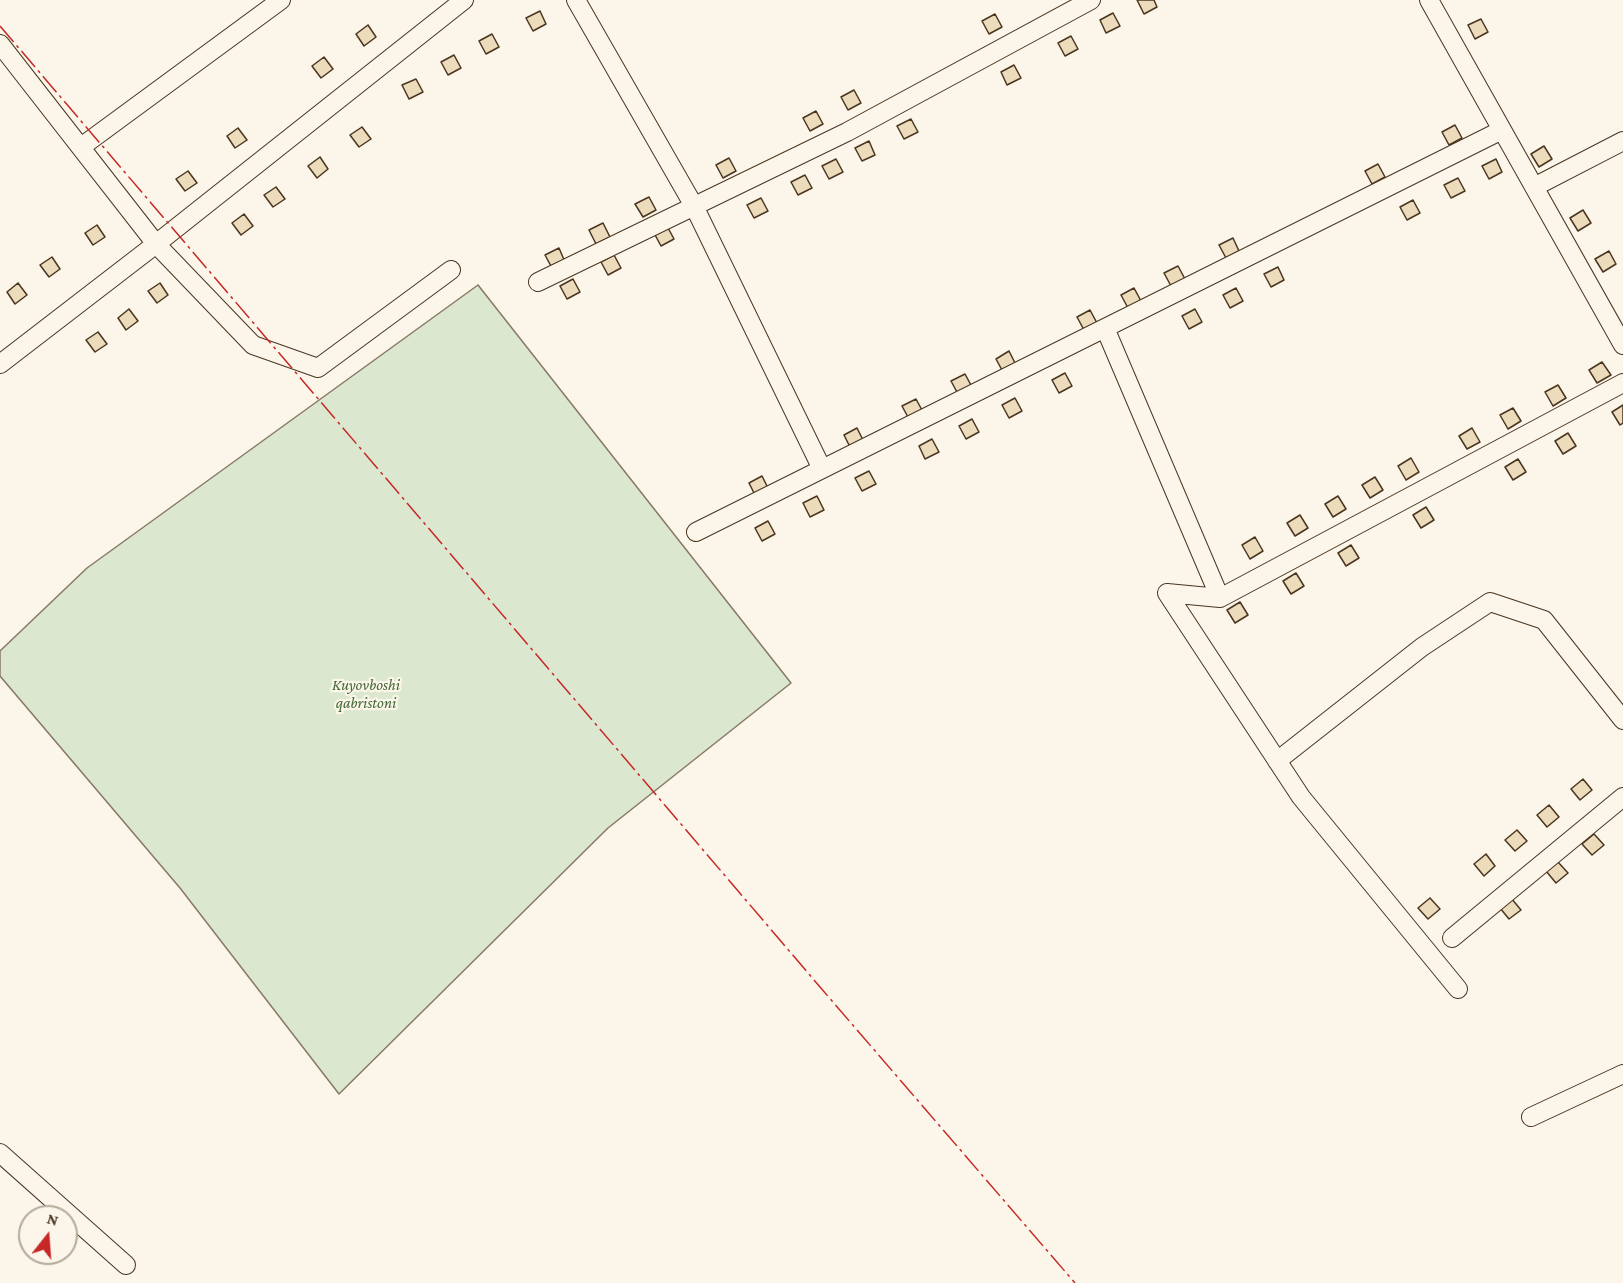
<!DOCTYPE html>
<style>
body{margin:0}
#map{position:relative;width:1623px;height:1283px;overflow:hidden;background:#fbf6e9;font-family:"Crimson Pro",serif}
canvas{display:block}
.north{position:absolute;left:18px;top:1205px;width:60px;height:60px;box-sizing:border-box;background:#fbf6e9;border:2px solid #b4a999;border-radius:50%;rotate:17deg;font-size:16px;font-weight:700;line-height:24px;text-align:center;color:#4a3520}
.north::after{content:'';display:block;margin:auto;width:21px;height:27px;background:#c62828;clip-path:polygon(50% 0,100% 100%,50% 72%,0 100%)}
</style>
<div id="map">
<canvas width="1623" height="1283"></canvas>
<div class="north">N</div>
</div>
<script>
const context = document.querySelector('canvas').getContext('2d');
context.lineJoin = 'round';
function paint(path, color) { context.fillStyle = color; context.fill(path, 'evenodd'); }
const toPath = rows => new Path2D(rows.map(r => 'M' + r).join(''));
function trace(path, color, width, dash) { context.strokeStyle = color; context.lineWidth = width; context.lineCap = dash ? 'butt' : 'round'; context.setLineDash(dash || []); context.stroke(path); }
function drawText(font, color, halo, rows, align = 'center') {
  context.font = font + ' "Crimson Pro",serif'; context.lineWidth = 4.5; context.setLineDash([]); context.textBaseline = 'middle'; context.strokeStyle = halo; context.fillStyle = color; for (const [text, x, y, turn = 0] of rows) {
    context.save(); context.translate(x, y); context.rotate((+turn || 0) * Math.PI / 180); context.textAlign = isNaN(turn) ? turn : align; if (halo) context.strokeText(text, 0, 0); context.fillText(text, 0, 0); context.restore();
  }
}
const green = toPath([
 [478,285,791,683,608,828,339,1094,180,888,0,676,0,651,87,568,478,285]
]);
const building = toPath([
 [1137,0,1154,0,1157,7,1144,14,1137,0],
 [540,11,546,24,533,31,526,18,540,11],
 [1113,13,1120,26,1106,33,1100,20,1113,13],
 [995,14,1002,27,989,34,982,21,995,14],
 [1481,19,1488,32,1475,39,1468,25,1481,19],
 [368,25,376,37,364,46,356,34,368,25],
 [492,34,499,47,486,54,479,41,492,34],
 [1071,36,1078,49,1065,56,1058,43,1071,36],
 [454,55,461,68,448,75,441,62,454,55],
 [324,57,333,69,321,78,312,66,324,57],
 [1014,65,1021,78,1007,85,1001,72,1014,65],
 [416,79,423,92,409,99,402,85,416,79],
 [854,90,861,103,848,110,841,97,854,90],
 [816,111,823,124,810,131,803,118,816,111],
 [911,119,918,132,904,139,897,126,911,119],
 [1455,125,1462,138,1449,145,1442,132,1455,125],
 [362,127,371,139,359,147,350,135,362,127],
 [238,128,247,140,235,148,227,136,238,128],
 [869,141,875,155,862,161,855,148,869,141],
 [1544,146,1552,159,1539,167,1531,154,1544,146],
 [320,157,328,169,317,178,308,166,320,157],
 [729,158,736,171,723,178,716,165,729,158],
 [836,159,843,172,829,179,822,166,836,159],
 [1496,159,1502,172,1489,179,1482,166,1496,159],
 [1378,164,1385,177,1372,184,1365,171,1378,164],
 [188,171,197,183,185,191,176,179,188,171],
 [805,175,812,188,798,195,791,182,805,175],
 [1458,178,1465,191,1451,198,1444,185,1458,178],
 [276,187,285,199,273,207,264,195,276,187],
 [649,197,656,210,643,217,635,204,649,197],
 [761,198,768,211,754,218,747,205,761,198],
 [1413,200,1420,213,1407,220,1400,207,1413,200],
 [1583,210,1591,223,1578,231,1570,218,1583,210],
 [244,214,253,226,241,235,232,223,244,214],
 [603,223,610,237,596,244,589,230,603,223],
 [97,225,105,237,93,245,85,233,97,225],
 [667,226,674,239,661,246,654,233,667,226],
 [1233,238,1239,251,1226,258,1219,245,1233,238],
 [559,248,565,262,552,268,545,255,559,248],
 [1609,251,1616,264,1603,272,1595,259,1609,251],
 [614,255,621,268,608,275,601,262,614,255],
 [52,257,60,269,49,277,40,265,52,257],
 [1178,266,1185,279,1171,286,1164,273,1178,266],
 [1278,267,1284,280,1271,287,1264,274,1278,267],
 [573,279,580,292,567,299,560,286,573,279],
 [18,283,27,295,15,304,7,292,18,283],
 [160,283,168,295,157,303,148,291,160,283],
 [1134,288,1141,301,1128,308,1121,295,1134,288],
 [1236,288,1243,301,1230,308,1223,295,1236,288],
 [129,309,138,321,126,330,118,318,129,309],
 [1195,309,1202,322,1189,329,1182,316,1195,309],
 [1090,310,1097,323,1084,330,1077,317,1090,310],
 [98,332,107,344,95,352,86,340,98,332],
 [1009,351,1016,365,1003,372,996,359,1009,351],
 [1602,362,1611,375,1597,383,1589,370,1602,362],
 [1065,373,1072,386,1059,393,1052,380,1065,373],
 [965,374,972,387,958,394,951,381,965,374],
 [1558,385,1566,398,1553,406,1545,392,1558,385],
 [1015,398,1022,411,1009,418,1002,405,1015,398],
 [916,399,923,412,909,419,902,406,916,399],
 [1623,405,1623,423,1620,425,1612,412,1623,405],
 [1513,408,1521,421,1508,429,1500,415,1513,408],
 [972,419,979,432,966,439,959,426,972,419],
 [857,428,864,442,851,449,844,435,857,428],
 [1472,428,1480,442,1467,449,1459,436,1472,428],
 [1568,433,1576,446,1563,454,1555,441,1568,433],
 [932,439,939,452,925,459,919,446,932,439],
 [1411,458,1419,472,1406,480,1398,466,1411,458],
 [1518,459,1526,472,1513,480,1505,467,1518,459],
 [869,471,876,484,862,491,855,478,869,471],
 [762,476,769,490,756,497,749,483,762,476],
 [1375,477,1383,490,1370,498,1362,485,1375,477],
 [817,496,824,510,810,517,803,503,817,496],
 [1338,496,1346,509,1333,517,1325,504,1338,496],
 [1426,507,1434,520,1421,528,1413,515,1426,507],
 [1300,515,1308,528,1295,536,1287,523,1300,515],
 [768,521,775,534,762,541,755,528,768,521],
 [1255,537,1263,551,1250,559,1242,545,1255,537],
 [1351,545,1359,558,1346,566,1338,553,1351,545],
 [1296,573,1304,586,1291,594,1283,581,1296,573],
 [1240,602,1248,615,1235,623,1227,610,1240,602],
 [1583,779,1592,790,1580,800,1571,789,1583,779],
 [1549,805,1559,817,1547,827,1537,815,1549,805],
 [1517,830,1527,841,1515,851,1505,840,1517,830],
 [1594,834,1604,845,1592,855,1582,844,1594,834],
 [1486,854,1495,866,1484,876,1474,864,1486,854],
 [1558,862,1568,873,1556,883,1546,871,1558,862],
 [1430,898,1440,909,1428,919,1418,908,1430,898],
 [1511,898,1521,910,1509,919,1500,908,1511,898]
]);
const minor = toPath([
 [576,0,694,206,822,469],
 [1429,0,1623,345],
 [0,44,156,244,253,345,318,368,451,270],
 [81,147,281,0],
 [1534,187,1623,141],
 [538,282,847,132,1091,0],
 [1105,328,1220,598],
 [0,364,156,244,464,0],
 [696,532,1502,130],
 [1167,593,1220,598,1623,383],
 [1167,593,1301,797,1458,989],
 [1277,761,1422,647,1490,602,1544,620,1623,720],
 [1452,938,1623,797],
 [1531,1117,1623,1074],
 [0,1153,126,1265]
]);
const power = toPath([
 [0,26,820,987,1075,1283]
]);
const parkNames = [
 ["Kuyovboshi",366,685],
 ["qabristoni",366,703]
];
paint(green, '#dce7d0');
trace(green, '#887966', 1.5);
paint(building, '#ecdcbc');
trace(building, '#4a3520', 1.5);
trace(minor, '#4a3520', 20);
trace(minor, '#fbf6e9', 18);
trace(power, '#c62828', 1.5, [21, 4.5, 3, 4.5]);
drawText('italic 16px', '#436837', '#fbf6e9', parkNames);
</script>
